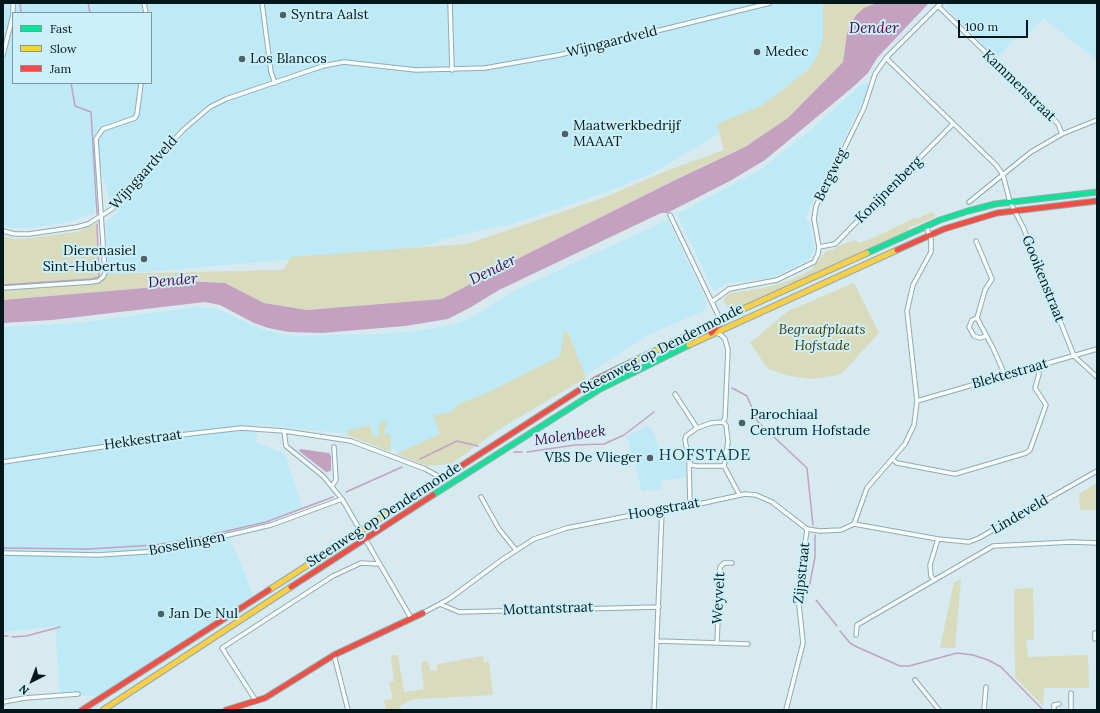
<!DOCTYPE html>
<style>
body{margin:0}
#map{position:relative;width:1100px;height:713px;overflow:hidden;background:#d6eaf0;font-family:Lora,serif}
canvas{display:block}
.frame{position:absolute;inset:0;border:4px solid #02171c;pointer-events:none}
.legend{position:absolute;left:12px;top:12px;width:140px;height:72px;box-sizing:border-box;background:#cbf0fb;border:1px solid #7b99a2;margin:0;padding:5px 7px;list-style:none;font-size:12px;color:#02171c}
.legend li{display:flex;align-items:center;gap:8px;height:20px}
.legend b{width:20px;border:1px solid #7b99a2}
.north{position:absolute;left:12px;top:661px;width:40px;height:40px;-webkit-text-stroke:3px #cbf0fb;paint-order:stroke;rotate:222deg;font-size:11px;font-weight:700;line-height:16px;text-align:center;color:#02171c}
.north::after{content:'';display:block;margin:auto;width:14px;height:18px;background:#02171c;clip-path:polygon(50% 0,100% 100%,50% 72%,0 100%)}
.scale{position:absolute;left:958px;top:20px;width:70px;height:18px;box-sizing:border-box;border:2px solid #02171c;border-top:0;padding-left:5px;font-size:12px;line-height:14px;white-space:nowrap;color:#02171c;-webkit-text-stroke:3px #cbf0fb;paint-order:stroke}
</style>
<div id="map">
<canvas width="1100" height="713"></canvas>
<div class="frame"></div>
<ul class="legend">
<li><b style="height:5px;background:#16e098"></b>Fast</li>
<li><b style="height:5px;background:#ffcf43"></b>Slow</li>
<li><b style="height:5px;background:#f24e42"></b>Jam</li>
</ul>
<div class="north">N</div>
<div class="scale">100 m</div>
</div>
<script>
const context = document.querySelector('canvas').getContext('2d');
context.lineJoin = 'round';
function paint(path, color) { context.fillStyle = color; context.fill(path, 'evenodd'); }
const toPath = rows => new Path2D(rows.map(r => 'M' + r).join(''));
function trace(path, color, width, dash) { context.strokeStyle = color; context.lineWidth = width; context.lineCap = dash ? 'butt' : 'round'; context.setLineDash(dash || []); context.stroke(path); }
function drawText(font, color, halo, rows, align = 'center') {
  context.font = font + ' Lora,serif'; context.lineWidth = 4; context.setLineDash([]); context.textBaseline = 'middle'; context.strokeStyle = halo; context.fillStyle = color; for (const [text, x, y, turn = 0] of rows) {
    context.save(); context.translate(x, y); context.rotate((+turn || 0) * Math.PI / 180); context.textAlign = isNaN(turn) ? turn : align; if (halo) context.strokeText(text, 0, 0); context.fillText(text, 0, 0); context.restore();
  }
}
const built = toPath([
 [3,3,823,3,823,38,818,55,809,69,763,105,717,124,721,132,655,172,612,190,502,227,501,225,440,240,437,243,399,250,108,275,106,223,118,212,110,202,101,168,94,169,95,213,64,223,29,228,10,228,3,225],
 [13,13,151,13,151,83,13,83],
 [947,3,1097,3,1097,60,1043,18,1023,40,1018,36,996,59,945,6],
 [865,83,871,84,805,218,809,221,814,250,810,258,805,262,771,278,727,283,714,291,677,214,668,220,706,301,705,310,650,334,445,465,429,465,395,450,348,434,257,424,256,442,285,454,302,508,266,522,227,531,253,595,97,696,60,695,55,626,3,632,3,327,77,323,198,307,217,309,261,329,291,336,378,334,419,331,451,325,469,319,516,290,668,220,677,214,759,171,811,130,862,84],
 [648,425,654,433,660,454,666,452,668,460,674,460,674,458,685,457,686,477,660,481,661,489,642,491,627,437]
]);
const green = toPath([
 [823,3,877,3,873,4,847,33,843,62,788,118,745,147,672,181,525,255,442,300,307,310,264,303,225,283,201,281,186,281,145,288,3,300,3,236,15,239,29,238,78,232,97,223,97,255,99,277,107,274,283,270,291,257,467,244,603,198,666,171,724,150,717,124,763,105,809,69,818,55,823,38],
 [931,212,935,214,935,217,908,228,909,230,732,311,726,306,728,305,724,303,724,298,730,293,764,288,788,281,811,270,826,251,833,250,840,245,855,240,859,243,873,238,914,218,917,219],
 [854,283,879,333,844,371,838,375,809,379,790,376,768,369,750,343,788,311],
 [563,332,568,332,586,378,502,427,451,464,426,466,396,454,440,434,433,415,452,412,457,405,489,392,560,356,563,339],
 [384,421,387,423,383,434,390,434,391,452,347,435,347,431,370,425,373,437,379,436,378,429,381,422],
 [1097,483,1097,510,1080,510,1079,494],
 [961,579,955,648,940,648,954,582],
 [1033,588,1034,639,1026,640,1028,657,1088,655,1089,688,1044,688,1043,706,1015,677,1014,589],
 [391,655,398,655,404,692,424,689,421,662,428,661,430,670,437,670,437,664,483,656,484,662,489,662,493,695,418,699,408,701,399,707,400,710,386,710,384,700,393,699,389,682,394,681]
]);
const water = toPath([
 [877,3,929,3,877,58,868,73,853,87,765,160,730,181,667,213,661,213,499,290,471,307,448,319,405,326,322,333,289,332,268,328,254,323,220,305,205,302,52,320,3,323,3,300,145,288,186,281,225,283,264,303,307,310,442,299,525,255,673,181,745,147,788,118,843,62,847,33,856,15,864,8],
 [300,449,329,453,331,456,331,471,326,472,299,451]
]);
const stream = toPath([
 [20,3,21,12],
 [88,3,90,13],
 [71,83,75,106,91,112,97,214],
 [3,285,92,279,99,277,97,224],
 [732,388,747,396,758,422,807,468,813,525],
 [514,452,522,452],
 [527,452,575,445,604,444,624,435,654,412],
 [420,459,457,441,478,446],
 [346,492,402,467],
 [3,548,88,549,155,545,201,537,266,522,333,497],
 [809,588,815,557,815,535],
 [816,600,837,626],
 [840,631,850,643,857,647,900,666,909,666,957,653,973,655,988,660,1001,667,1043,710],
 [3,636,8,636],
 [12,637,26,636,60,627]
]);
const street = toPath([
 [13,3,13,13],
 [144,3,146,13],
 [262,3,271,72,275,83],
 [450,3,452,70],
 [938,6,1049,114,1058,124,1062,134],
 [3,55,13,15],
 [886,58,996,165,1003,175,1010,202,1023,227,1074,356,1097,377],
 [969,202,1031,152,1062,134,1097,120],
 [670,215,720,319],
 [3,231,15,234,29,234,77,227,88,224,112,209,183,130,210,107,226,99,323,66,344,62,416,70,485,68,559,55,770,3],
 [976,241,992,279,985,290,977,318,993,348,1005,375],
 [819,247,835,244,953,124],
 [3,288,91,282,98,281,103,277,105,273,96,139,103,129,135,118,137,114,141,83],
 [713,301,729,289,777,280,814,262,818,254,819,247,814,219,816,206,864,108,875,74,886,58,941,3],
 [977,318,972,320,969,327,974,336,980,338,986,336],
 [716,333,721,335,725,339,728,350,725,418,723,422],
 [675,394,697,428],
 [917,401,1097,349],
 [284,431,351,441,425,469,442,478],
 [892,459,897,463,955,474,1026,453,1030,450,1046,405,1035,388,1039,374,1038,366],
 [689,461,690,506],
 [3,462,180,435,241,428,284,431,286,446,323,476,342,499,411,618],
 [724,466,697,466,691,465,687,451,685,440,686,436,697,428,711,423,723,422,726,425,728,442,724,466,739,494],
 [332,486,336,480,334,447],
 [481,497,499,529,516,550],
 [854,524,938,539,969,542,979,538,1097,471],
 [3,553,98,555,160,551,271,525,342,499],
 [934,580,931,576,930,565,938,539],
 [440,604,459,612,659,607],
 [423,613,449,599,503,559,534,539,567,528,648,512,690,506,745,494,756,495,772,502,807,529,820,531,841,530,854,524,867,488,905,444,914,425,917,401,907,311,913,285,931,252,931,239,926,226],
 [856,635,857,625,993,546,1072,542,1097,543],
 [1095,639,1095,633,1097,633],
 [658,641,748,644],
 [717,643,720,567,724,563,732,563],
 [334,655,348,710],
 [915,680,939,710],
 [1071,693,1071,710],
 [256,701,222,648,333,576,361,563,379,564],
 [3,702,25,698,78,694],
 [654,710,662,510],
 [786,710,803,643,798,595,807,529],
 [984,710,986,687],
 [1054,710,1054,705,1059,704]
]);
const fast = toPath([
 [867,253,940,220,968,211,995,204,1097,192],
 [433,495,600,389,689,345]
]);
const slow = toPath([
 [689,345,897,250],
 [617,369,732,314,867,253],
 [269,590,416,495],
 [103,710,291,587]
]);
const jam = toPath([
 [897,250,944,229,997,213,1097,201],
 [711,333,719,324,720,319],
 [416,495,595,380,617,369],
 [291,587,433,495],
 [82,710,269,590],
 [226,710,265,698,334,655,423,613]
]);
const markers = [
 [283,15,4,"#4c6166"],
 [757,52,4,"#4c6166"],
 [242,59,4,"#4c6166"],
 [565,134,4,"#4c6166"],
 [144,259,4,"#4c6166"],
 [742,423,4,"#4c6166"],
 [650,458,4,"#4c6166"],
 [161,614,4,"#4c6166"]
];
const poiNames = [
 ["Syntra Aalst",291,15],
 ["Medec",765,52],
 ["Los Blancos",250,59],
 ["Maatwerkbedrijf",573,126],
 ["MAAAT",573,142],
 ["Dierenasiel",136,251,"right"],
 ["Sint-Hubertus",136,267,"right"],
 ["Parochiaal",750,415],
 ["Centrum Hofstade",750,431],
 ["VBS De Vlieger",642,458,"right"],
 ["Jan De Nul",169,614]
];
const streetNames = [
 ["Wijngaardveld",612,42,-14],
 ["Kammenstraat",1019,86,44],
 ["Wijngaardveld",144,173,-48],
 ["Bergweg",831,175,-64],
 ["Konijnenberg",889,190,-45],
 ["Gooikenstraat",1043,279,68],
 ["Steenweg op Dendermonde",662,349,-27],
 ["Blektestraat",1010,374,-16],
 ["Hekkestraat",143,440,-8],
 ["Hoogstraat",664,509,-10],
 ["Steenweg op Dendermonde",384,515,-33],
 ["Lindeveld",1020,515,-30],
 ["Bosselingen",187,544,-11],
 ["Zijpstraat",802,573,-84],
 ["Weyvelt",719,598,-87],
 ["Mottantstraat",548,609,-2]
];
const parkNames = [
 ["Begraafplaats",822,330],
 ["Hofstade",822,346]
];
const waterNames = [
 ["Dender",874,29],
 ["Dender",493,270,-26],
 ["Dender",173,281,-5],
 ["Molenbeek",570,436,-8]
];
const quarterNames = [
 ["HOFSTADE",705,455]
];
paint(built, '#bee9f6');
paint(green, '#d9dbbd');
paint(water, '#c4a1c0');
trace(stream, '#c4a1c0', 1.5);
trace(street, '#8dacb4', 5.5);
trace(fast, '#8dacb4', 7);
trace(slow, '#8dacb4', 7);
trace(jam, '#8dacb4', 7);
trace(street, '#f9fcfd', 3.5);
trace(fast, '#16e098', 5);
trace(slow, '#ffcf43', 5);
trace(jam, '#f24e42', 5);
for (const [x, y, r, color] of markers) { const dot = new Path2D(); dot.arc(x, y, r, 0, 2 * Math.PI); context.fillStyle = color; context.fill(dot); trace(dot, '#cbf0fb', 1.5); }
drawText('14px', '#02171c', '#cbf0fb', poiNames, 'left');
drawText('14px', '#02171c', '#cbf0fb', streetNames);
drawText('italic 14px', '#463b01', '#cbf0fb', parkNames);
drawText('italic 15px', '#510a44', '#cbf0fb', waterNames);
context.letterSpacing = '1px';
drawText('16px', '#14353e', '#cbf0fb', quarterNames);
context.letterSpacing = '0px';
</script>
